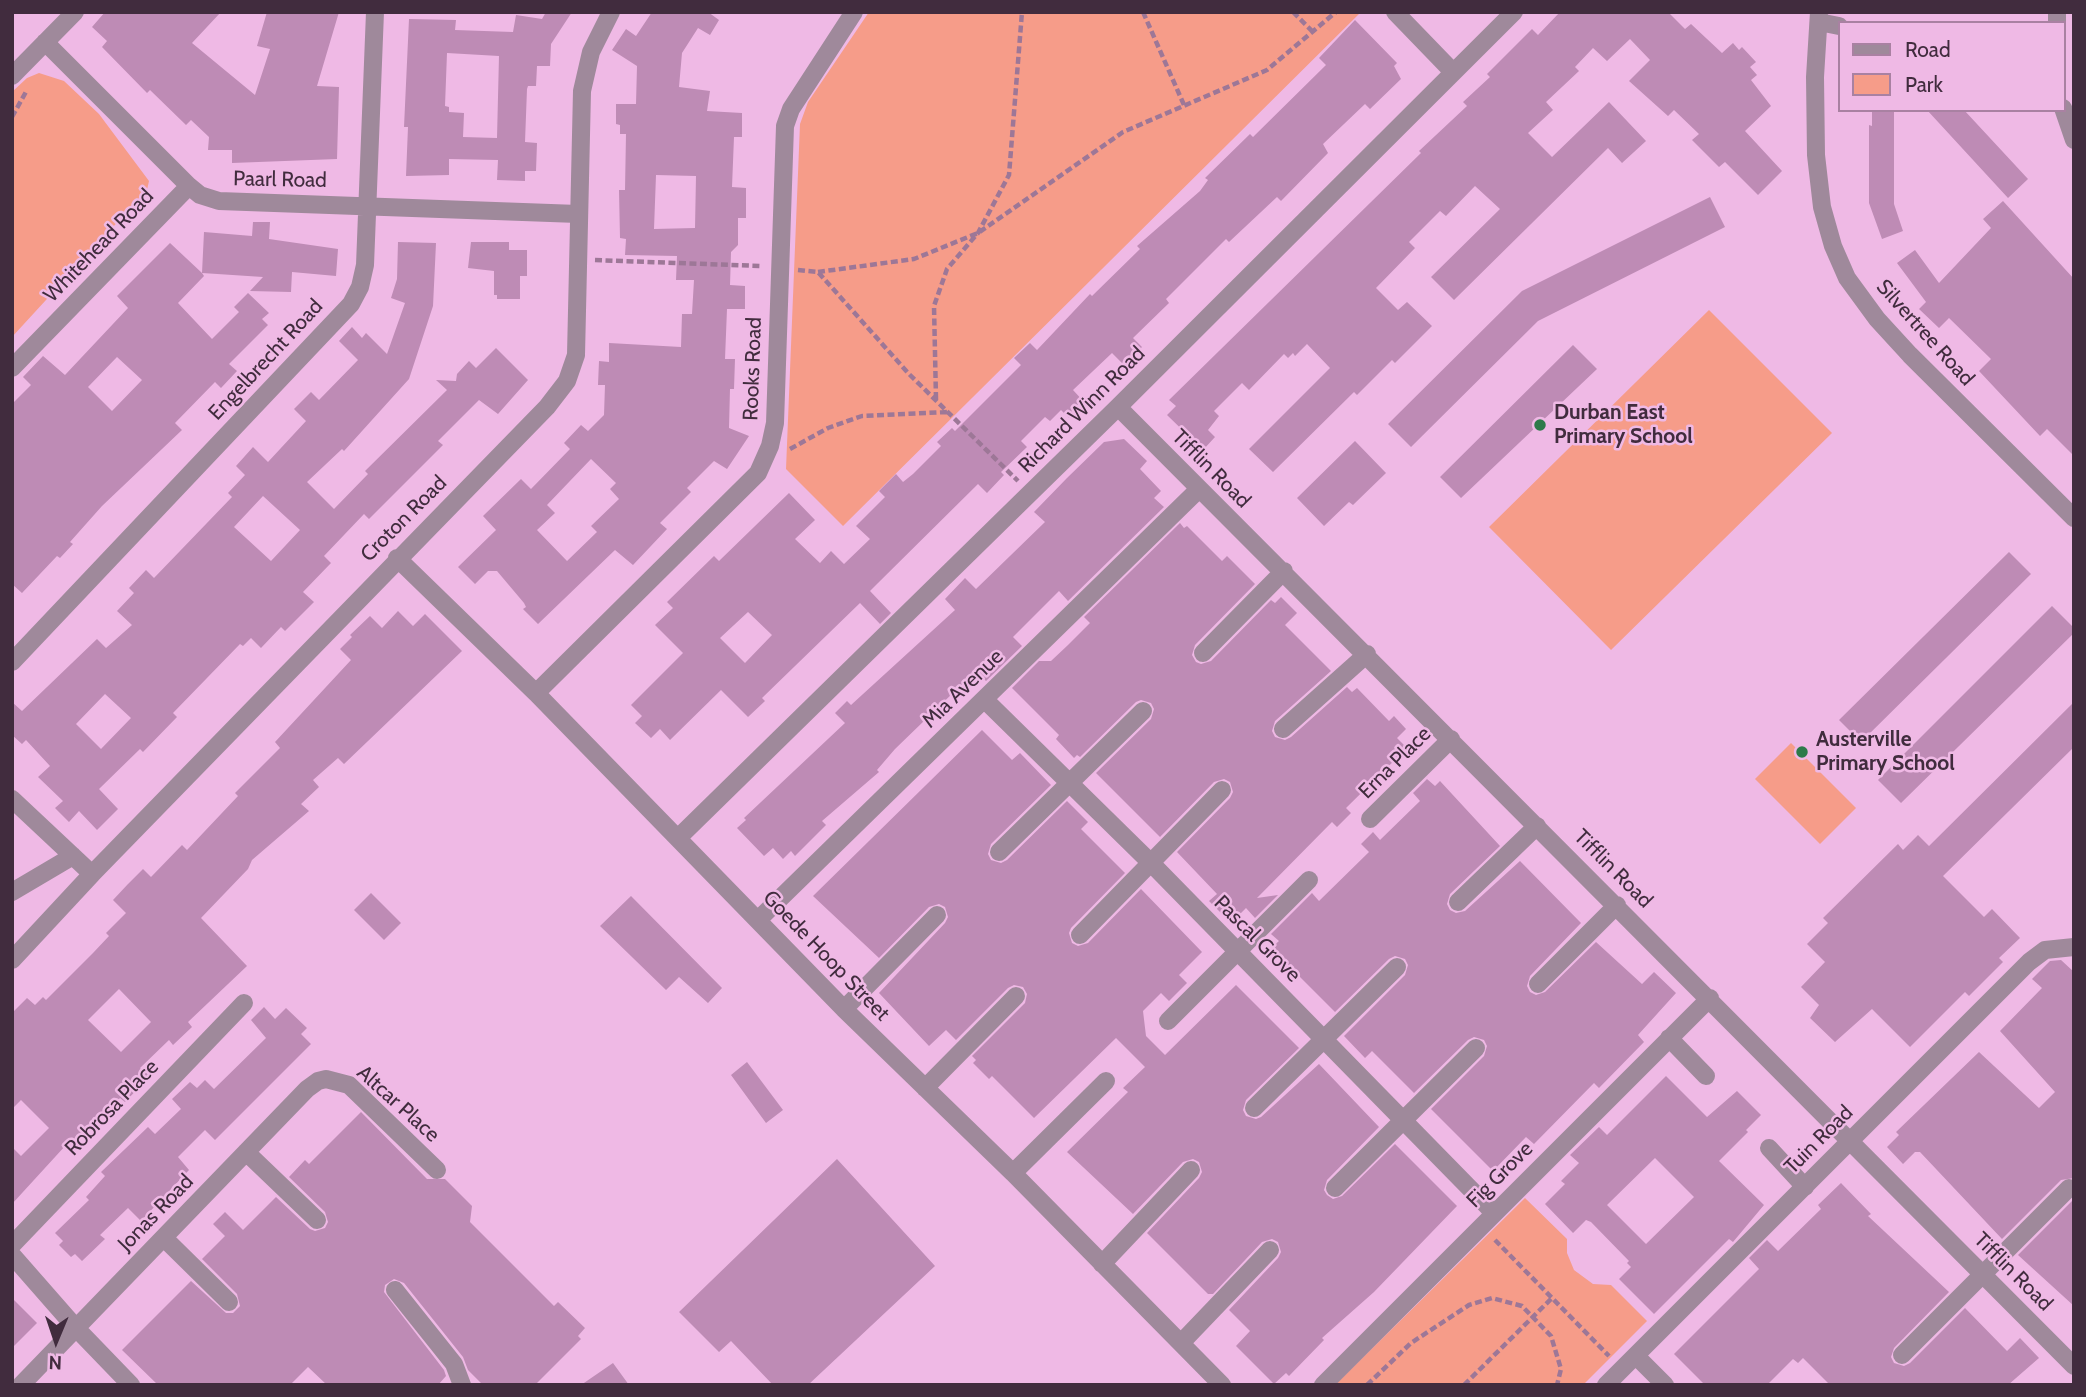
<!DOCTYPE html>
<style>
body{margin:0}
#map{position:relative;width:2086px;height:1397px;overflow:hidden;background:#efb9e5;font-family:Cabin,sans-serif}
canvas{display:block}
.frame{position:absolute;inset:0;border:14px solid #412c3e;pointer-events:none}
.legend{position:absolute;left:1838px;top:21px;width:228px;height:91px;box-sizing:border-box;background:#efb9e5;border:2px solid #a981a2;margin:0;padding:9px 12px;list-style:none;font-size:21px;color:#412c3e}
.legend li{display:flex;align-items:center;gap:14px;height:35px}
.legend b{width:35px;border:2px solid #a981a2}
.north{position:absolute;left:21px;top:1306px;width:70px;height:70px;-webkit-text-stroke:5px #efb9e5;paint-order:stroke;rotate:182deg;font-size:19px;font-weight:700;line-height:28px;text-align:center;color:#412c3e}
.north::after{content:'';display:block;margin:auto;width:24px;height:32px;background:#412c3e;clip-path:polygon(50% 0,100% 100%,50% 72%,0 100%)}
</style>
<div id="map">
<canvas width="2086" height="1397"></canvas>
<div class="frame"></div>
<ul class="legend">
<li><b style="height:9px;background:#9f899b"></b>Road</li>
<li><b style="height:19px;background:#f69c89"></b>Park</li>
</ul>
<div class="north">N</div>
</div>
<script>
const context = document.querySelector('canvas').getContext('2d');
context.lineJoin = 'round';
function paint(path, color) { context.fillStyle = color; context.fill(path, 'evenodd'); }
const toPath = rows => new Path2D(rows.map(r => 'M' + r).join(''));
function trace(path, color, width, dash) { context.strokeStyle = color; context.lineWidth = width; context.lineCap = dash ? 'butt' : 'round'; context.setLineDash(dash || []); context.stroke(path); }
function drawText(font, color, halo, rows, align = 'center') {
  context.font = font + ' Cabin,sans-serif'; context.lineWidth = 5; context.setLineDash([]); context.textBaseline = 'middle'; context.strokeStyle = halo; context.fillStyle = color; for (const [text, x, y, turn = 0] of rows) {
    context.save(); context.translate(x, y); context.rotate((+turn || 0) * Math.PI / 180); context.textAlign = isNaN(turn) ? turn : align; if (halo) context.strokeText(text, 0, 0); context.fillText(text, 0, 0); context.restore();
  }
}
const green = toPath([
 [869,12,1361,12,843,526,786,469,800,124,808,102],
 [39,73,64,81,99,114,149,181,147,190,12,337,12,92,27,78],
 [1709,310,1832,433,1611,650,1489,527],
 [1791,743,1856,808,1820,844,1755,779],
 [1525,1198,1567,1239,1567,1253,1574,1270,1593,1284,1611,1285,1647,1321,1583,1385,1335,1385]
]);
const building = toPath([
 [105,12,221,12,192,43,255,95,270,49,257,46,267,12,339,12,317,86,339,87,337,159,232,163,232,150,208,150,209,137,191,120,186,125,150,90,147,93,102,47,107,41,92,27],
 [546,12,572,12,551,44,550,66,537,66,536,86,528,86,527,89,525,142,537,143,536,171,525,171,525,181,497,180,498,160,449,159,449,175,406,176,408,127,404,127,409,19,456,20,455,30,513,32,516,15,542,19],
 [447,53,499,56,497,138,463,137,464,113,449,112,449,107,445,106],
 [652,12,708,12,719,20,710,35,698,28,682,53,679,87,710,91,707,111,742,113,742,137,734,137,732,187,746,188,746,218,738,218,738,245,731,252,730,285,745,286,745,309,727,309,725,359,735,359,734,389,730,389,729,428,749,436,727,469,714,461,687,488,691,492,660,523,667,529,633,565,615,550,538,624,523,609,526,607,524,603,497,571,488,571,475,584,458,567,496,530,483,516,521,479,531,489,570,449,564,443,581,425,588,431,604,415,605,385,598,385,599,361,609,362,609,343,681,347,682,314,692,314,694,280,676,280,677,256,625,255,626,239,620,238,619,190,625,190,626,134,620,134,620,125,616,124,616,104,636,104,637,66,612,50,626,29,636,36],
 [656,175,696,176,695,228,654,229],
 [591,459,616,483,610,489,619,499,591,526,597,532,567,561,537,530,555,513,547,505],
 [1560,12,1668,12,1685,29,1691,24,1722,53,1733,43,1739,50,1742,47,1756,62,1750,67,1757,75,1751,80,1771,106,1745,131,1782,171,1758,195,1725,162,1719,167,1692,140,1699,134,1674,110,1668,116,1629,81,1650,60,1630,39,1607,61,1593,48,1575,67,1579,71,1546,102,1553,110,1528,133,1552,157,1609,102,1646,141,1622,163,1608,148,1454,300,1431,277,1500,209,1475,186,1446,216,1440,211,1409,242,1415,248,1376,288,1398,310,1407,302,1432,326,1395,363,1392,360,1357,395,1354,392,1273,472,1249,449,1330,368,1307,344,1295,356,1293,353,1288,358,1284,354,1249,390,1242,383,1214,411,1219,416,1208,430,1215,437,1203,450,1167,415,1176,406,1169,400,1421,153,1419,151,1467,106,1463,102,1490,77,1487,74,1532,29,1538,35],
 [1355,20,1397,63,1394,66,1401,79,1370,109,1365,104,1323,144,1328,153,1281,201,1277,197,1229,242,1226,239,1166,299,1169,303,1133,338,1142,347,1124,365,1112,353,1073,390,1085,403,1069,418,1061,410,1050,421,1045,417,1021,441,1027,447,1001,472,1004,475,987,493,978,484,878,583,870,591,891,613,880,624,860,603,762,698,765,701,748,717,721,690,670,740,660,729,651,738,635,723,642,716,631,705,683,653,655,625,673,608,667,602,714,556,719,561,789,493,815,520,795,539,820,563,831,551,844,564,870,539,856,526,885,497,879,491,896,474,903,482,913,474,941,446,937,442,952,428,955,431,1021,365,1014,358,1030,343,1037,350,1090,294,1092,296,1140,249,1137,246,1200,191,1208,180,1205,178,1250,134,1253,137,1326,65,1319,58],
 [748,612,772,635,745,663,720,638],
 [1872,110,1894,110,1894,204,1903,231,1882,239,1869,203,1869,125,1872,126],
 [1927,110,1964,110,2028,179,2008,198],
 [1710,197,1725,227,1538,321,1411,447,1388,424,1522,291],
 [2003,201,2074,279,2074,456,2047,429,2040,436,1979,371,1991,359,1949,318,1939,328,1919,309,1926,302,1897,263,1915,250,1939,283,1991,228,1983,219],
 [253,222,270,222,269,239,338,249,336,276,292,272,291,292,250,291,263,277,202,273,204,276,178,303,212,339,239,312,234,307,248,293,269,313,262,319,268,325,229,364,237,371,221,388,215,382,175,423,182,430,102,506,70,542,73,544,60,558,57,556,22,593,12,584,12,404,31,385,23,377,43,356,65,375,128,308,117,296,170,243,202,273,204,232,252,236],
 [117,357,142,380,112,411,88,387],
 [398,242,436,243,433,306,409,379,344,451,342,449,307,482,334,509,368,474,365,471,447,390,436,380,456,381,457,374,469,361,476,368,496,348,528,380,498,414,479,400,438,441,443,445,369,519,364,514,324,556,331,563,303,592,314,602,285,631,281,627,261,648,251,638,243,646,240,644,173,713,177,717,143,752,140,749,99,789,118,809,97,830,79,811,69,822,55,808,63,801,38,777,50,766,26,740,22,744,12,735,12,702,22,711,97,639,106,648,132,625,117,611,134,593,129,588,146,570,154,578,232,497,228,493,245,475,236,466,253,447,268,462,306,421,294,409,311,392,319,400,358,360,339,341,352,327,362,338,366,333,387,354,405,303,391,298,397,279],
 [263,496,300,530,271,561,234,527],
 [105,694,131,718,101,749,76,724],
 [471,242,509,242,509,250,527,250,527,276,520,276,520,299,497,299,497,295,494,295,494,271,468,268],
 [1573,345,1597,369,1461,498,1440,477],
 [1124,439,1147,461,1140,469,1161,491,1154,498,1164,507,1068,601,1059,591,1013,637,1022,646,986,681,977,672,955,691,895,749,877,770,879,772,822,821,826,825,795,856,791,851,783,859,773,848,764,856,737,828,746,820,744,818,845,723,835,713,847,701,851,705,955,610,945,599,965,578,976,589,1045,522,1034,512,1067,478,1104,442],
 [1355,441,1386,473,1353,505,1349,502,1324,526,1297,498],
 [1180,523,1184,528,1187,526,1222,561,1227,556,1255,584,1195,645,1192,655,1196,662,1201,664,1211,661,1271,600,1275,603,1281,597,1297,613,1285,625,1331,671,1275,721,1272,731,1275,737,1285,740,1291,737,1347,687,1352,692,1357,688,1389,721,1394,716,1406,729,1397,738,1407,748,1346,808,1351,813,1337,827,1332,822,1257,898,1278,895,1255,918,1246,908,1231,923,1209,901,1217,894,1177,852,1230,798,1233,792,1230,782,1224,779,1214,782,1160,837,1096,773,1151,719,1154,709,1151,703,1141,700,1136,702,1080,757,1077,755,1074,758,1056,739,1059,735,1012,688,1039,661,1051,661,1068,645,1090,623,1084,617],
 [2009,552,2031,574,1861,742,1839,720],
 [2052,606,2074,628,2074,633,1901,803,1878,780],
 [398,611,413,626,425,614,462,651,344,764,338,758,313,780,319,787,301,804,309,811,252,860,248,869,201,918,247,966,188,1022,192,1027,173,1045,169,1040,140,1068,150,1076,125,1102,120,1098,71,1149,66,1145,12,1204,12,1147,21,1156,49,1128,21,1100,12,1109,12,1013,27,998,35,1005,43,997,46,1000,93,953,109,936,106,933,126,913,113,900,128,884,143,869,151,877,182,845,187,850,238,796,235,793,280,748,275,742,351,660,340,649,352,637,350,635,370,616,382,628],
 [119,989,151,1022,121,1052,88,1020],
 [2074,702,2074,747,1943,876,1984,917,1992,909,2020,938,1999,958,2003,962,1969,996,1965,992,1910,1047,1872,1009,1835,1042,1810,1018,1819,1005,1801,987,1825,962,1807,944,1828,923,1823,918,1898,844,1903,850,1918,835,1929,846],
 [982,730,1012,760,1020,753,1051,785,991,844,988,854,991,860,1001,863,1007,860,1067,801,1088,822,1081,829,1125,873,1071,928,1069,933,1072,943,1078,946,1088,943,1141,889,1202,952,1179,975,1187,983,1169,1001,1161,993,1143,1011,1146,1036,1165,1055,1236,985,1299,1048,1246,1100,1243,1110,1246,1116,1256,1119,1261,1117,1319,1064,1379,1127,1327,1180,1324,1190,1327,1195,1333,1199,1342,1196,1395,1144,1457,1206,1374,1292,1322,1338,1324,1340,1289,1376,1286,1373,1274,1384,1236,1346,1250,1331,1229,1310,1278,1258,1281,1252,1278,1242,1272,1239,1262,1242,1213,1294,1208,1294,1147,1233,1199,1178,1202,1172,1199,1162,1193,1159,1183,1162,1133,1214,1067,1152,1128,1092,1123,1088,1145,1067,1116,1038,1034,1118,992,1076,989,1079,973,1063,976,1060,972,1056,1025,1003,1027,994,1023,987,1014,985,1008,988,956,1040,946,1030,929,1046,879,993,945,923,948,917,945,907,939,904,929,907,879,958,813,896],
 [1427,779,1435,786,1440,781,1500,846,1450,894,1447,904,1450,910,1456,913,1465,911,1520,861,1581,923,1530,976,1527,986,1530,992,1536,995,1545,992,1596,942,1642,984,1654,972,1676,993,1638,1035,1644,1042,1599,1088,1594,1083,1534,1144,1526,1137,1493,1171,1431,1109,1484,1056,1487,1046,1484,1040,1474,1037,1468,1040,1414,1093,1372,1051,1365,1058,1344,1036,1405,975,1408,965,1405,959,1395,956,1389,959,1335,1012,1271,948,1279,941,1271,934,1312,893,1319,901,1369,852,1361,844,1373,832,1380,840,1420,801,1413,793],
 [371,893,401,923,384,940,354,910],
 [631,896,722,988,708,1003,679,977,666,990,600,926],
 [2061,960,2074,972,2074,1178,2061,1180,2002,1239,1920,1152,1915,1152,1903,1164,1887,1147,1899,1135,1896,1132,1979,1052,2039,1108,2055,1092,2000,1031,2042,988,2032,979,2050,961],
 [264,1007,275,1019,286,1008,307,1028,301,1034,311,1044,215,1140,205,1130,178,1157,189,1170,141,1221,128,1208,100,1235,105,1239,82,1261,75,1254,71,1257,59,1245,63,1241,55,1233,89,1200,86,1197,105,1176,101,1172,148,1127,155,1134,181,1109,172,1099,190,1082,197,1088,205,1080,214,1089,266,1038,251,1020],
 [747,1062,783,1110,766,1123,731,1075],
 [1666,1076,1707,1117,1737,1091,1761,1115,1746,1130,1748,1132,1719,1161,1764,1205,1733,1242,1729,1239,1654,1314,1619,1279,1631,1267,1627,1263,1629,1261,1591,1222,1586,1220,1573,1233,1545,1204,1565,1184,1561,1181,1579,1163,1570,1155,1599,1127,1607,1135],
 [1655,1158,1694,1197,1646,1244,1607,1205],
 [361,1112,427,1179,445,1179,472,1206,470,1222,554,1306,558,1302,585,1328,578,1336,581,1339,535,1385,483,1385,468,1370,463,1357,404,1283,394,1279,385,1285,384,1292,444,1370,446,1376,438,1385,327,1385,308,1367,290,1385,158,1385,122,1350,191,1281,226,1313,233,1313,240,1306,237,1294,202,1259,225,1236,213,1224,225,1212,243,1230,276,1197,310,1229,315,1231,325,1228,328,1222,325,1212,289,1177,305,1160,309,1164],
 [837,1159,935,1266,808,1385,773,1385,731,1341,719,1352,679,1312],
 [1841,1183,1871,1214,1868,1216,1949,1292,1894,1348,1891,1357,1894,1363,1904,1366,1910,1363,1965,1308,2007,1351,2020,1338,2039,1358,2008,1385,1830,1385,1803,1358,1798,1363,1793,1359,1767,1385,1705,1385,1674,1354,1759,1269,1749,1258,1767,1240,1778,1251,1821,1209,1818,1205],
 [2074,1199,2074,1306,2018,1255],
 [12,1298,37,1323,12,1348],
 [613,1363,629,1385,581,1385]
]);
const path = toPath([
 [1143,12,1184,105],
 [1293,12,1313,32],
 [12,117,27,90],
 [595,260,761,266],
 [798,270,818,272,909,374,1018,481],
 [818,272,914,259,978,233,1123,132,1267,70,1336,12],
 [936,399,934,306,947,269,978,233,1009,175,1022,12],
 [790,449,828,428,862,416,948,412],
 [1495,1240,1609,1356],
 [1367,1385,1411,1343,1469,1305,1492,1298,1522,1306,1551,1336,1561,1369,1557,1385],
 [1464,1385,1552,1298]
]);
const minor = toPath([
 [1395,12,1453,72],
 [1819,12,1815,77,1816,155,1822,207,1833,246,1847,278,1877,319,1910,355,2074,518],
 [1819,22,1839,26],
 [2057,23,2057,12],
 [45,42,189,186,200,195,219,201,578,214],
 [12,76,75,12],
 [2063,108,2074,140],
 [12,368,189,186],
 [1118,407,2074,1366],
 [397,558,536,693,844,1009,1013,1173,1222,1385],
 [1203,653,1284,571],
 [12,662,351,304,360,287,365,265,375,12],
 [536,693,758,473,770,446,775,423,785,126,791,109,854,12],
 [985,700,1151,863,1494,1213],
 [1283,729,1367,654],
 [12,799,92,874],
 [1370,819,1451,739],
 [679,837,1118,407,1514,12],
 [999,852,1143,711],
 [12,892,73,856],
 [1458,902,1537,826],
 [759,919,1198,490],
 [1080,935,1222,790],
 [12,960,92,874,547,407,567,381,576,355,582,91,591,52,611,12],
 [1538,984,1617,905],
 [844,1009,937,915],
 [1168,1021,1309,880],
 [1669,1038,1706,1076],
 [925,1088,1016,996],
 [1254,1108,1397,967],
 [1769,1148,1805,1187],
 [246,1152,317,1220],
 [1013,1173,1106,1081],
 [1335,1188,1476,1048],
 [164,1238,229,1302],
 [12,1245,244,1003],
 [12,1255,76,1328,131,1385],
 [1102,1264,1191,1170],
 [395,1290,454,1364,462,1385],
 [1181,1343,1270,1250],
 [1902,1355,2069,1188],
 [1636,1356,1665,1385],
 [21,1385,307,1089,318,1081,326,1079,349,1085,437,1170],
 [1323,1385,1710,998],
 [1606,1385,2029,962,2045,950,2074,947]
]);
const markers = [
 [1540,425,7,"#2d7a4a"],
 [1802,752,7,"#2d7a4a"]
];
const streetNames = [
 ["Paarl Road",280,180,1],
 ["Whitehead Road",99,246,-46],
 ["Silvertree Road",1925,333,48],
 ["Engelbrecht Road",266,360,-47],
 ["Rooks Road",753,369,-88],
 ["Richard Winn Road",1082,410,-45],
 ["Tifflin Road",1211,469,45],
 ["Croton Road",404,519,-45],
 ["Mia Avenue",963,689,-44],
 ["Erna Place",1395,763,-45],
 ["Tifflin Road",1613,869,45],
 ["Pascal Grove",1257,939,45],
 ["Goede Hoop Street",826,956,46],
 ["Altcar Place",398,1104,42],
 ["Robrosa Place",112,1108,-46],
 ["Tuin Road",1819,1140,-45],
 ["Fig Grove",1500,1175,-45],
 ["Jonas Road",156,1213,-46],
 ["Tifflin Road",2013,1272,45]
];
const poiNames = [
 ["Durban East",1554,413],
 ["Primary School",1554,437],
 ["Austerville",1816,740],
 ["Primary School",1816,764]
];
paint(green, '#f69c89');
paint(building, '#be8bb5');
trace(path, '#9d7797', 4.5, [7, 3.5]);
trace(minor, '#9f899b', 18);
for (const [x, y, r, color] of markers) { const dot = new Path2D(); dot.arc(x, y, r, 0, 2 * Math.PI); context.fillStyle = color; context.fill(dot); trace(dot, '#efb9e5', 2.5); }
drawText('21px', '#412c3e', '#efb9e5', streetNames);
drawText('bold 21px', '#412c3e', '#efb9e5', poiNames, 'left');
</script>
